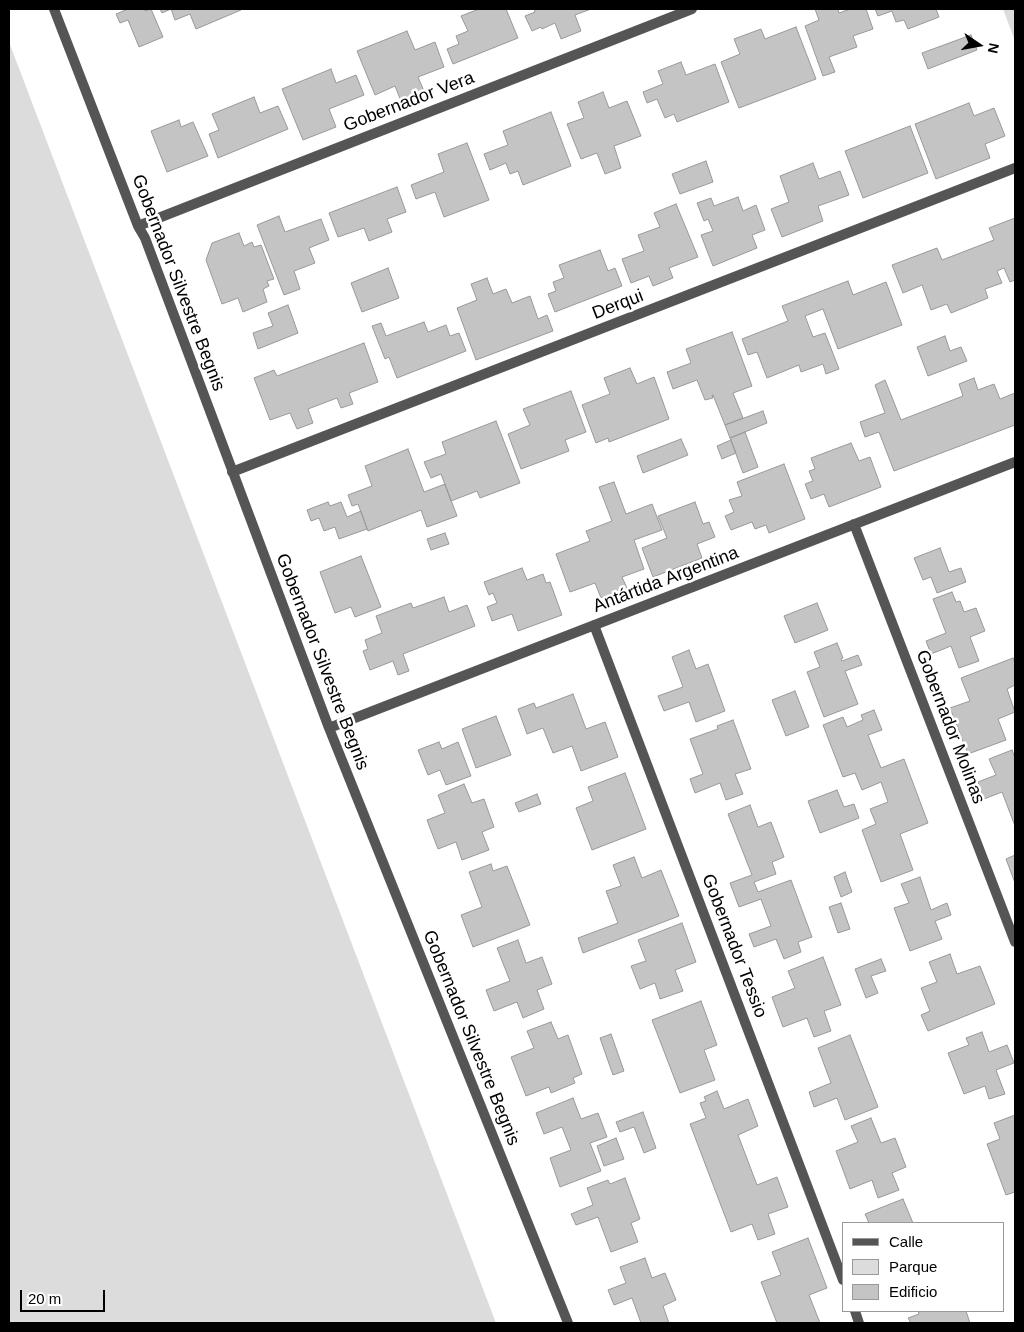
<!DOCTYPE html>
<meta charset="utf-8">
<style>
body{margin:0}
#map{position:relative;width:1024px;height:1332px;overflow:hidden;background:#fff;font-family:Arial,sans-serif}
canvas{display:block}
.frame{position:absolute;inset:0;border:10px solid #000;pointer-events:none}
.legend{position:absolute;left:842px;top:1222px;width:162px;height:90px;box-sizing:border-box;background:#fff;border:1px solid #999;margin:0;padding:6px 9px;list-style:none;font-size:15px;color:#000}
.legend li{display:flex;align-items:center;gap:10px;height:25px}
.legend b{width:25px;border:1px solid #999}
.north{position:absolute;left:954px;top:20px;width:50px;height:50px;-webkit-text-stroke:4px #fff;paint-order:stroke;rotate:102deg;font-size:14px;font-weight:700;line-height:20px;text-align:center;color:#000}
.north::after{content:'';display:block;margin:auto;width:18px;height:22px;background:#000;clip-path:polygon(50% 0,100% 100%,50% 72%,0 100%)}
.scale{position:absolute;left:20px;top:1290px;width:85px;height:22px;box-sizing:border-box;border:2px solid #000;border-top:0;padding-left:6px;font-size:15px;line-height:18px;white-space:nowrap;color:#000;-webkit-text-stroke:4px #fff;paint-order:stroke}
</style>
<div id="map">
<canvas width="1024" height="1332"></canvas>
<div class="frame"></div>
<ul class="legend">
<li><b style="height:6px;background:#555"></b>Calle</li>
<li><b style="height:14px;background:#dcdcdc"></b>Parque</li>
<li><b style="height:14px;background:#c4c4c4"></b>Edificio</li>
</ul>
<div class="north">N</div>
<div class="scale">20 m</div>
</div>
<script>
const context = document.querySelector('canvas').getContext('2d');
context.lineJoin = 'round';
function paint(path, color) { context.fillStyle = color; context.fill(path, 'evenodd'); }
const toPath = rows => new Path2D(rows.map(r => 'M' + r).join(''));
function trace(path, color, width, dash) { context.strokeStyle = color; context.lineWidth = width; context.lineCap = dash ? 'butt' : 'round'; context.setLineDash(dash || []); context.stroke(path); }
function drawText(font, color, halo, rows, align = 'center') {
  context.font = font + ' Arial,sans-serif'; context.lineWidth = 5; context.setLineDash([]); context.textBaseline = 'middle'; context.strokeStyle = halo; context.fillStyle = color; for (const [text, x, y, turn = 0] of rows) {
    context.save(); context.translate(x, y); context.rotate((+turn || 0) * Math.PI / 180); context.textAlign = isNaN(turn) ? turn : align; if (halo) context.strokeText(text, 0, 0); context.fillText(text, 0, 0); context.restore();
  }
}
const green = toPath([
 [1003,9,1015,9,1015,41],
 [9,42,496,1323,9,1323]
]);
const building = toPath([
 [128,9,144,9,145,11,151,9,163,37,139,47,128,20,120,23,116,14,128,9],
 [160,9,241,9,241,10,196,29,190,14,175,20,171,9,162,13,160,9],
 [479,9,506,9,518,38,453,64,447,49,459,44,456,36,468,31,461,16,479,9],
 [534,9,591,9,575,15,581,31,561,39,555,23,542,29,541,27,532,31,525,16,535,12,534,9],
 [815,9,838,9,839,13,850,9,866,9,873,29,853,36,857,47,829,57,835,72,823,76,805,26,819,20,815,9],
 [875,9,936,9,939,17,908,29,904,20,896,22,892,11,878,16,875,9],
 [796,27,816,79,739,108,721,62,740,54,734,39,761,29,765,39,796,27],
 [407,31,415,50,435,42,444,67,418,77,424,91,401,101,395,86,375,95,357,51,407,31],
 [971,35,977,50,928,69,922,53,971,35],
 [681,62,686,75,715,64,729,102,677,122,674,114,665,118,657,99,647,103,643,92,663,84,658,71,681,62],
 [331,69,336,83,356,75,364,95,329,109,336,127,303,140,282,89,331,69],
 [603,92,609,108,627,101,641,136,614,146,621,168,605,174,597,153,581,159,567,124,584,118,578,102,603,92],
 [254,97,260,113,278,106,288,129,218,158,209,134,219,130,212,114,254,97],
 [969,103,974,116,994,108,1005,136,985,144,990,158,936,179,915,124,969,103],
 [551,112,571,166,523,185,518,171,510,174,506,163,490,170,484,154,508,145,503,131,551,112],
 [179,120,181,127,193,122,208,156,167,172,151,131,179,120],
 [910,126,928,173,863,198,845,151,910,126],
 [467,143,489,200,444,217,435,192,416,199,411,185,444,172,438,154,467,143],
 [706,161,713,182,680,194,672,174,706,161],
 [813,163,819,179,840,171,849,195,818,206,823,221,782,237,771,209,789,202,780,176,813,163],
 [397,187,406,212,387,219,392,232,369,241,364,228,338,237,329,213,397,187],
 [738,197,743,211,756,205,765,230,752,235,757,248,713,266,701,235,713,231,708,219,704,221,697,203,711,198,714,206,738,197],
 [676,204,698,257,669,268,673,278,653,286,649,276,631,283,622,259,644,251,638,235,660,227,654,213,676,204],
 [279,216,285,232,321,219,329,240,309,248,315,263,294,271,300,289,284,295,257,225,279,216],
 [1015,218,1015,280,1010,282,1004,268,997,271,1002,283,985,289,988,298,951,313,947,304,931,310,922,285,903,293,892,265,937,248,942,260,994,240,989,228,1015,218],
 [239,233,244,246,252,242,254,247,261,245,274,279,267,281,269,286,263,289,267,302,243,312,238,298,222,304,206,260,212,243,239,233],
 [600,250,608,271,615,268,622,286,555,312,548,294,556,291,553,282,564,278,559,265,600,250],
 [388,268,399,298,362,312,351,283,388,268],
 [487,278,493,294,506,289,512,303,530,296,538,319,547,315,553,331,476,360,457,308,477,300,471,284,487,278],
 [848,281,853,295,886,282,902,325,838,349,823,309,805,316,813,337,825,333,839,369,826,374,823,364,801,372,799,365,767,378,757,352,748,355,742,339,788,321,782,306,848,281],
 [288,305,298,333,258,349,253,333,273,326,268,313,288,305],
 [424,322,428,332,446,325,450,336,459,333,466,351,397,378,389,357,385,359,372,326,381,323,386,336,424,322],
 [732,332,752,386,733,393,743,418,725,425,713,395,712,395,713,398,705,400,697,380,673,389,667,372,691,363,686,349,732,332],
 [945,336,950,351,961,347,967,361,928,376,917,347,945,336],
 [364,343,378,382,349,393,353,404,341,408,337,398,308,409,313,423,297,429,290,413,270,420,254,378,274,370,277,376,364,343],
 [630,368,637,384,654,377,669,419,609,442,608,438,596,443,582,405,610,394,604,378,630,368],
 [974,378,978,390,994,384,1000,399,1015,393,1015,425,894,471,879,432,865,437,860,422,885,413,875,385,885,380,901,420,963,396,959,384,974,378],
 [571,391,586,432,565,440,569,451,521,469,508,434,530,425,523,409,571,391],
 [763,411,767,423,730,438,725,425,763,411],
 [496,421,520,483,480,498,477,491,451,501,441,474,431,478,424,462,446,454,442,442,496,421],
 [745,432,758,467,743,473,730,438,745,432],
 [681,439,688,455,643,473,637,456,681,439],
 [731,440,736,453,722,459,717,446,731,440],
 [851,443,859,461,870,457,881,487,829,507,824,494,811,499,805,484,813,481,809,471,815,469,811,458,851,443],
 [408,449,424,492,445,484,457,516,427,527,421,510,368,531,358,504,352,506,348,495,372,486,365,466,408,449],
 [784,464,805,519,769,533,766,525,755,529,752,522,731,530,725,516,734,512,729,500,742,496,737,482,784,464],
 [614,482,626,514,652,504,662,530,634,540,644,569,622,577,627,588,601,598,595,583,570,592,556,554,590,541,586,531,612,521,599,487,614,482],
 [328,502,330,506,341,502,347,517,361,511,367,529,339,539,335,527,324,531,319,518,311,521,307,510,328,502],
 [695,502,703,524,709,522,715,537,697,544,702,558,653,577,642,548,667,538,658,516,695,502],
 [445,533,449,544,431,550,427,539,445,533],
 [940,548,949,572,961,568,966,582,937,593,931,577,923,580,914,558,940,548],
 [361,556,381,607,355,617,351,607,335,613,320,572,361,556],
 [522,568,527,580,543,574,546,583,550,582,562,615,518,631,512,614,492,621,487,607,497,603,493,593,489,595,484,582,522,568],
 [952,592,956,602,960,601,964,612,976,608,985,631,970,637,979,661,959,668,951,646,931,654,926,641,946,633,933,599,952,592],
 [444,597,449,612,467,605,475,626,403,654,409,671,398,675,393,661,370,670,363,651,368,649,365,640,382,633,376,616,411,603,413,608,444,597],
 [817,603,828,630,795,643,784,616,817,603],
 [837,643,843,658,841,659,842,661,858,655,862,665,845,671,858,704,824,717,807,672,820,667,814,652,837,643],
 [689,650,696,669,708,664,725,711,696,722,689,702,664,711,658,696,683,687,672,657,689,650],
 [1013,658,1015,663,1015,685,1007,689,1015,712,998,719,1006,740,968,754,950,708,970,701,961,678,1013,658],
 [795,691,809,727,786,736,772,700,795,691],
 [573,694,586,729,605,722,618,757,581,771,572,746,553,753,543,728,527,734,518,709,534,703,536,708,573,694],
 [874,710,882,730,868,735,881,768,904,759,928,823,900,834,913,870,881,882,862,830,876,824,870,809,888,802,881,782,862,790,855,773,843,777,823,725,843,717,847,727,863,720,861,715,874,710],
 [496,716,511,755,476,768,462,729,496,716],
 [733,720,751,769,735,774,743,794,726,800,720,783,695,793,690,779,703,774,690,739,718,729,717,726,733,720],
 [439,742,442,749,458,742,471,776,446,785,440,770,428,775,418,750,439,742],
 [1012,750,1015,758,1015,826,1002,792,984,799,978,782,996,775,989,759,1012,750],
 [625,773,646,829,592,850,576,808,593,801,588,787,625,773],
 [464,784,472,803,484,799,494,827,482,832,489,850,462,860,456,842,438,849,427,820,445,813,438,795,464,784],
 [837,790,844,807,854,804,859,818,820,833,808,801,837,790],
 [537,794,541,804,519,812,515,803,537,794],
 [750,805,758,827,771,822,784,857,772,862,776,874,754,882,758,892,791,880,812,937,798,942,801,952,784,959,776,939,754,947,749,934,771,926,761,899,739,907,730,883,752,875,728,814,750,805],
 [1015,855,1015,883,1006,859,1015,855],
 [634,857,642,878,661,870,679,916,583,953,578,938,618,923,606,891,621,886,613,865,634,857],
 [491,864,493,871,507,866,530,925,473,947,461,915,482,907,469,872,491,864],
 [845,872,852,892,841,897,834,877,845,872],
 [920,877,931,910,947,903,951,915,935,921,942,939,910,951,894,908,909,903,901,884,920,877],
 [841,903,850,929,838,933,829,907,841,903],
 [682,923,696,962,675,970,683,991,660,999,655,983,640,989,631,966,646,961,638,940,682,923],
 [518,940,526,963,542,957,552,984,537,990,544,1009,523,1018,517,1002,494,1011,486,990,510,981,497,948,518,940],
 [950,954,957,974,980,966,995,1004,928,1031,921,1015,930,1011,921,988,937,982,929,962,950,954],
 [823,957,841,1005,824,1011,831,1031,814,1037,807,1018,783,1027,772,997,795,988,788,971,823,957],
 [881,959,886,971,871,976,878,993,866,998,855,969,881,959],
 [701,1001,717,1045,704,1050,715,1080,680,1093,652,1020,701,1001],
 [551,1022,558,1039,568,1035,582,1074,573,1078,575,1083,551,1093,549,1087,526,1096,511,1057,534,1048,527,1031,551,1022],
 [982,1032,989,1052,1007,1045,1014,1063,996,1070,1005,1094,989,1099,985,1086,964,1094,948,1053,969,1045,966,1038,982,1032],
 [611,1034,624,1071,613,1075,600,1038,611,1034],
 [850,1035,878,1107,845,1120,837,1098,814,1107,809,1092,831,1083,818,1048,850,1035],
 [717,1091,724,1109,748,1099,758,1126,738,1135,757,1185,777,1177,788,1207,768,1214,775,1234,758,1240,752,1224,731,1232,690,1124,706,1118,700,1103,706,1101,704,1097,717,1091],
 [573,1098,581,1119,598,1113,607,1137,590,1143,601,1171,560,1187,550,1158,571,1150,562,1127,544,1134,536,1113,573,1098],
 [643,1112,656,1148,644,1153,634,1127,620,1132,616,1122,643,1112],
 [1015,1115,1015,1192,1006,1195,987,1144,1000,1139,994,1123,1015,1115],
 [871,1118,881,1143,895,1138,906,1167,892,1173,899,1190,878,1198,872,1180,850,1189,836,1151,858,1142,851,1126,871,1118],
 [616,1138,624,1159,604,1166,597,1146,616,1138],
 [625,1178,640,1219,631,1223,638,1242,611,1252,598,1217,576,1225,571,1214,593,1205,587,1188,608,1180,610,1184,625,1178],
 [903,1199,913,1223,869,1223,865,1214,903,1199],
 [808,1238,827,1288,809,1295,820,1323,777,1323,761,1282,781,1275,772,1252,808,1238],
 [645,1258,652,1278,665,1273,676,1300,663,1306,669,1323,641,1323,632,1298,614,1305,608,1290,626,1283,620,1267,645,1258],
 [918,1311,966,1311,970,1323,911,1323,908,1318,919,1314,918,1311]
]);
const minor = toPath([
 [54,9,138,226,145,238,329,728,568,1323],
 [138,226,692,9],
 [232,472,1015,168],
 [854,524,1015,942],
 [594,625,843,1280],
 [329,728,1015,462],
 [855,1311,859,1323]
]);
const streetNames = [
 ["Gobernador Vera",409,102,-21],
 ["Gobernador Silvestre Begnis",178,283,69],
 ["Derqui",618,305,-21],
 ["Antártida Argentina",666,580,-21],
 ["Gobernador Silvestre Begnis",322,662,69],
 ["Gobernador Molinas",950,727,69],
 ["Gobernador Tessio",734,946,69],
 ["Gobernador Silvestre Begnis",471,1038,68]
];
paint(green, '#dcdcdc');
paint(building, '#c4c4c4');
trace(building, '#999', 1);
trace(minor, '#555', 10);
drawText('18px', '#000', '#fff', streetNames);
</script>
